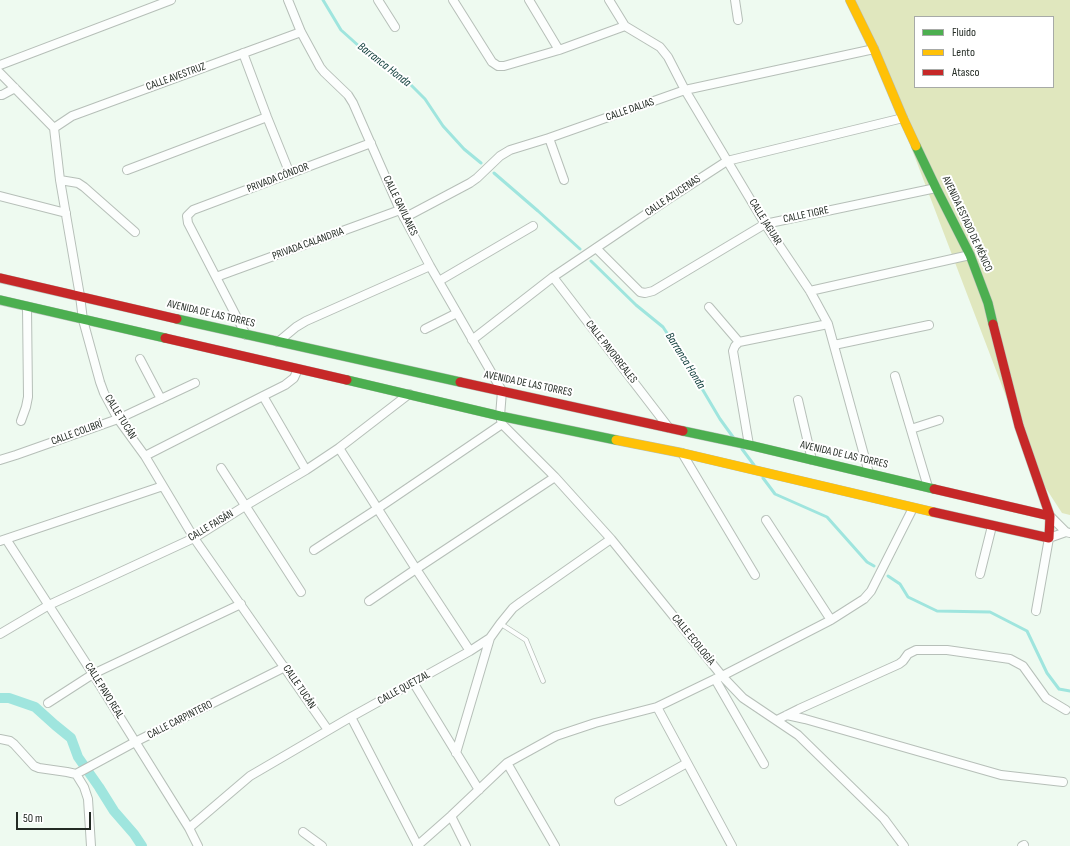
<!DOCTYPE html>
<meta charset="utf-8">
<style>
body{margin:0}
#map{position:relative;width:1070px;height:846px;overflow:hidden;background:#eefaf0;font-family:"Sofia Sans Condensed",sans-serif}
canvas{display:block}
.legend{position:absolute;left:914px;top:16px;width:140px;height:72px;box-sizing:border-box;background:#fff;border:1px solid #a7aaa7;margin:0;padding:5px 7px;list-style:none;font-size:12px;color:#232b24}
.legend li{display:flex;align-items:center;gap:8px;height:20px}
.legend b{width:20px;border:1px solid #a7aaa7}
.scale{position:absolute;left:16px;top:812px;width:75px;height:18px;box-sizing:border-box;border:2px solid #232b24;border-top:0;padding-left:5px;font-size:12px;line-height:14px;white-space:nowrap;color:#232b24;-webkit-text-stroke:3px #fff;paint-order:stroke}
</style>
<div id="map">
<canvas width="1070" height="846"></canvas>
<ul class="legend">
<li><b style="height:5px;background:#4caf50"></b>Fluido</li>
<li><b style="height:5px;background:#ffc107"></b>Lento</li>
<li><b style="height:5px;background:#c62828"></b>Atasco</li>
</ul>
<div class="scale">50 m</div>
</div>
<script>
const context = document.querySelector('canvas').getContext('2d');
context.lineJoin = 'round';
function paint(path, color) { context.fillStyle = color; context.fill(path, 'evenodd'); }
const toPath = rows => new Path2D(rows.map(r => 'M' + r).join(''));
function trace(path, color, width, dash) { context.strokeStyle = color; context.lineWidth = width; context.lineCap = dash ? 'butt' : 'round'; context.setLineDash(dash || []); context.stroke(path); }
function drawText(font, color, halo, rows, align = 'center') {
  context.font = font + ' "Sofia Sans Condensed",sans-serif'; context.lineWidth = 4; context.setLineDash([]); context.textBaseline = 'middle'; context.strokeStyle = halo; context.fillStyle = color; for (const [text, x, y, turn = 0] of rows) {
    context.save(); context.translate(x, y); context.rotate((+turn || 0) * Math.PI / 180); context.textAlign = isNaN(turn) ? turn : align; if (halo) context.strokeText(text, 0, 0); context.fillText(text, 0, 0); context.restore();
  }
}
const green = toPath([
 [855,0,1070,0,1070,515,1062,513,1034,470],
 [915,17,1053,17,1053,87,915,87]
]);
const stream = toPath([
 [323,0,341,30,370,56,403,77,425,99,443,126,464,149,481,163],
 [494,173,538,211,580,249],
 [591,261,636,305,663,327,688,365,720,419,733,437],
 [742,449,754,465],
 [763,478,775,494,827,517,867,562,874,566],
 [888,576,900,584,908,597,937,611,990,612,1027,631,1047,673,1059,689,1070,691]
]);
const canal = toPath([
 [0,698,9,698,35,707,55,725,71,738,78,757,99,787,114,811,134,834,142,846]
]);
const lane = toPath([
 [501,624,526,640,543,681]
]);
const street = toPath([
 [288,0,301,32,320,67,324,72,348,95,353,103,400,210,430,266,502,391,500,416,502,424,555,477,611,539,722,676,743,698,798,735,884,819,904,846],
 [378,0,395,27],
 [453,0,492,62,498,66,504,66,559,50,625,26],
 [529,0,559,50],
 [609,0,625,26,660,47,668,57,685,90,765,224,810,291,828,324,869,473],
 [735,0,738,20],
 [243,53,267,117,290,174],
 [0,65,171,0],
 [0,73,54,128,60,180,80,296,83,320,100,382,104,393,118,419,145,456,194,538,328,730],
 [0,95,2,95,15,88],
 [54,128,72,116,301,32],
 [549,138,564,180],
 [127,170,267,117],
 [60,180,78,183,84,187,135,232],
 [0,196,66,213],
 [404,218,470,183,477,178,500,156,510,150,549,138,685,90,874,49],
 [596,248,640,292,645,293,653,291,765,224,936,188],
 [216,277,400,210],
 [553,277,669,428],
 [439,281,533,226],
 [810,291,970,255],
 [709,307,739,342],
 [425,329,457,313],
 [246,335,188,223,187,216,193,210,371,143],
 [472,340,553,277,667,200,727,161,903,118],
 [278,342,296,327,306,321,430,266],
 [834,345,929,325],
 [140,359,161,399],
 [895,376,928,487],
 [263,396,306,470],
 [798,400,812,460],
 [21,421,26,407,28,397,27,307],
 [911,429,939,420],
 [749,445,733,351,735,346,739,342,828,324],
 [339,448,416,569,470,651],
 [682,453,755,575],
 [145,456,263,396,285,385,294,378,298,369],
 [0,460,16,455,118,419,195,383],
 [221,468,301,592],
 [1050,516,1066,532,1070,533],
 [766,520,831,620],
 [6,539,93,674,189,828,198,846],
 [0,541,163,486],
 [314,550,377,509,502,424],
 [980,574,992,526],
 [369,601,416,569,555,477],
 [1036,611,1049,538,1066,532],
 [0,634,49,605,194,538,245,506,306,470,339,448,409,394],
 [715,679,764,764],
 [413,682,479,790],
 [48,703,93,674,241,604],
 [657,707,732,846],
 [787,715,805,719,1001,775,1063,782],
 [351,717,418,846],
 [777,720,799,709,899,664,903,661,908,654,916,650,947,650,1010,659,1023,666,1046,698,1066,710],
 [0,739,10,741,14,744,34,766,39,768,67,772,76,774,84,787,88,799,91,846],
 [456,753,490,638],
 [507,763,555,846],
 [76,774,135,742,285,667],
 [619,801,687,763],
 [451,816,466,846],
 [189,828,250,776,351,717,470,651,490,638,500,624,513,608,521,602,611,539],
 [303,832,322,846],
 [417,846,451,816,507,763,556,736,595,723,657,707,715,679,722,676,831,620,864,599,871,591,913,508],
 [1022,846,1024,845]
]);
const fast = toPath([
 [916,146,936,188,970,255,988,303,993,324],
 [0,300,165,338],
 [177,319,460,382],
 [347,380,500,416,616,440],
 [683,431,749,445,934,489]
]);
const slow = toPath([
 [850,0,874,49,903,118,916,146],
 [616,440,682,453,933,512]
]);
const jam = toPath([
 [0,278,177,319],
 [165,338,347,380],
 [460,382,683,431],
 [934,489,1050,516],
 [933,512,1049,538,1050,516,1019,426,993,324]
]);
const streetNames = [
 ["CALLE AVESTRUZ",176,77,-20],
 ["CALLE DALIAS",630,110,-19],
 ["PRIVADA CÓNDOR",278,178,-21],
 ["CALLE AZUCENAS",673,196,-34],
 ["CALLE GAVILANES",400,206,64],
 ["CALLE TIGRE",806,215,-12],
 ["CALLE JAGUAR",765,222,58],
 ["AVENIDA ESTADO DE MÉXICO",967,224,65],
 ["PRIVADA CALANDRIA",308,244,-20],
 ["AVENIDA DE LAS TORRES",211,314,13],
 ["CALLE PAVORREALES",611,352,52],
 ["AVENIDA DE LAS TORRES",528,384,12],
 ["CALLE TUCÁN",120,417,58],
 ["CALLE COLIBRÍ",77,433,-20],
 ["AVENIDA DE LAS TORRES",844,455,13],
 ["CALLE FAISÁN",211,526,-31],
 ["CALLE ECOLOGÍA",693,640,51],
 ["CALLE TUCÁN",299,687,56],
 ["CALLE QUETZAL",404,688,-29],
 ["CALLE PAVO REAL",104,691,58],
 ["CALLE CARPINTERO",180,720,-27]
];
const waterNames = [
 ["Barranca Honda",384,65,38],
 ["Barranca Honda",685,361,58]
];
paint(green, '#e0e7be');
trace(stream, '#9fe5de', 3);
trace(canal, '#9fe5de', 10);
trace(lane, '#b6bfb8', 5.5);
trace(street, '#b6bfb8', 10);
trace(fast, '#b6bfb8', 10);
trace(slow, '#b6bfb8', 10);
trace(jam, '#b6bfb8', 10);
trace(lane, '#fcfefd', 4);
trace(street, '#fcfefd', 8);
trace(fast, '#4caf50', 9);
trace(slow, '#ffc107', 9);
trace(jam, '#c62828', 9);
drawText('11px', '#232b24', '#fff', streetNames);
drawText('italic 12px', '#0a3937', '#fff', waterNames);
</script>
